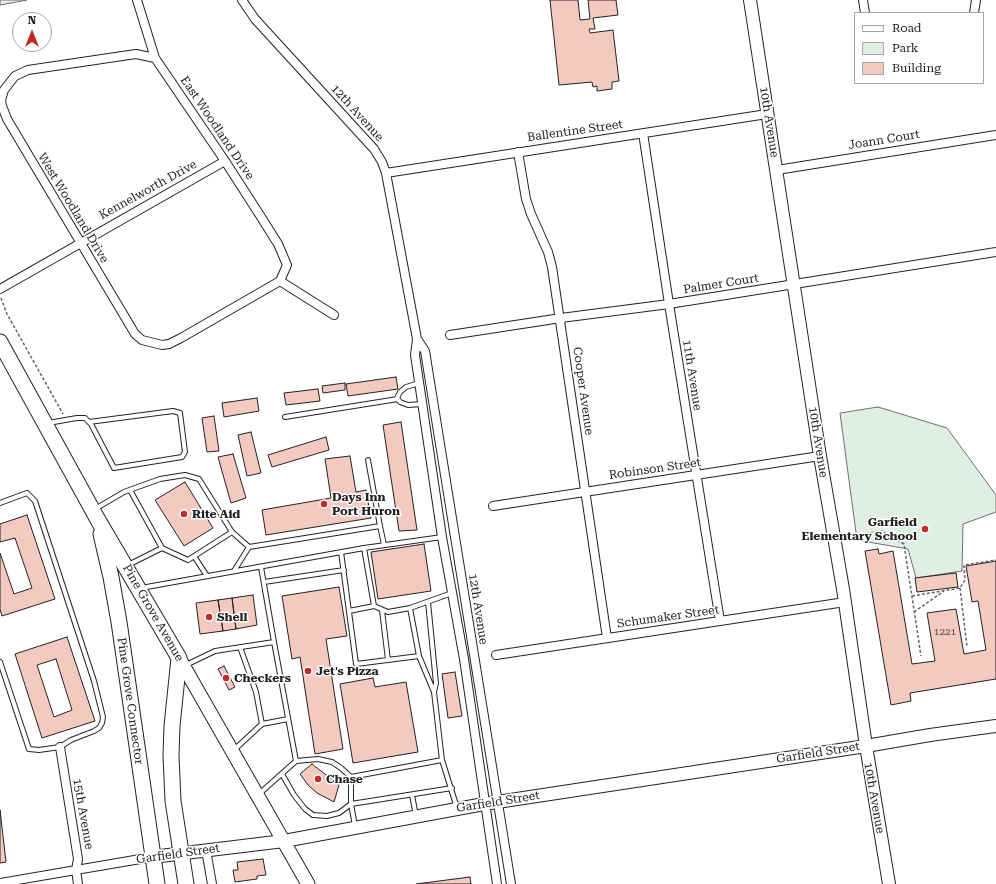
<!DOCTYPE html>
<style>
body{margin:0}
#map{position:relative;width:996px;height:884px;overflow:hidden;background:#fff;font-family:"Roboto Serif",serif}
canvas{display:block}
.legend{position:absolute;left:854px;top:12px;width:130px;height:72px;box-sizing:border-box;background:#fff;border:1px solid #a7a7a7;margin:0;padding:5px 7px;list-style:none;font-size:12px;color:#222}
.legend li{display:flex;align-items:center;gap:8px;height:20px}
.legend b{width:20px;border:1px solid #a7a7a7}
.north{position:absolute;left:12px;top:12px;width:40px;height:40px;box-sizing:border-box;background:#fff;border:1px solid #a7a7a7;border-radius:50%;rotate:0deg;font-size:11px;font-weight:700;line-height:16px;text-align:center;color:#222}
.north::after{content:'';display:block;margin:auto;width:14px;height:18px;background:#c62828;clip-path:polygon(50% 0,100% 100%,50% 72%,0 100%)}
</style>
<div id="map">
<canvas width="996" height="884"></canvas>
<ul class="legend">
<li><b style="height:5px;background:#fff"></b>Road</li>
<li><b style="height:11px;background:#e0efe3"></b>Park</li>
<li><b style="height:11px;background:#f3c9c0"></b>Building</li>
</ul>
<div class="north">N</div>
</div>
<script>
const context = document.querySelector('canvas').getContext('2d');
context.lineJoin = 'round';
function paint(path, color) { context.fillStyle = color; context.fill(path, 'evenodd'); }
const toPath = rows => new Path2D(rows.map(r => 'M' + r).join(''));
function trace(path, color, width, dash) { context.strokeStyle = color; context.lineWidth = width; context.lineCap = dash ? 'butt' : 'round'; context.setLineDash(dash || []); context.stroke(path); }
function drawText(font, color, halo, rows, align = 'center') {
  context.font = font + ' "Roboto Serif",serif'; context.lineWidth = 3; context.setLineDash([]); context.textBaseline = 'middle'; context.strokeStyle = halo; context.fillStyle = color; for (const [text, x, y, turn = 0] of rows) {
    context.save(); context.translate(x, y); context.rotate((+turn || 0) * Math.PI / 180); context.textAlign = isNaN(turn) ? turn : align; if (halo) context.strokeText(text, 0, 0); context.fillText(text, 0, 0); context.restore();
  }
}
const green = toPath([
 [878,407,947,428,996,495,996,512,963,524,962,571,916,578,908,549,857,540,840,413,878,407]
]);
const parking = toPath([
 [0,0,27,0,0,5,0,0]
]);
const building = toPath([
 [550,0,578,0,580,20,590,19,588,0,616,0,618,15,593,18,595,29,589,29,590,33,613,30,619,81,612,82,612,89,597,91,597,86,593,87,592,82,559,85,550,0],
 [396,377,398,389,348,396,346,384,396,377],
 [345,383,345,390,323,393,322,386,345,383],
 [318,389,320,401,286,405,284,393,318,389],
 [257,398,259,411,224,417,222,403,257,398],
 [214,416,219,451,207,452,202,418,214,416],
 [401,422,417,530,399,531,383,425,401,422],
 [251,432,261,473,247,476,238,435,251,432],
 [326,437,329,450,272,467,268,455,326,437],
 [233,454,246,498,231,503,218,457,233,454],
 [350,456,356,492,366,490,371,518,266,535,262,510,331,498,325,459,350,456],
 [185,482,213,528,184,546,155,500,185,482],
 [27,515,55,599,2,616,0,609,0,553,14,594,32,588,15,538,0,542,0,524,27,515],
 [424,544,431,591,378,599,371,552,424,544],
 [878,549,879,554,893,551,912,664,935,661,927,613,956,609,964,654,986,650,978,601,972,602,966,566,996,561,996,679,910,693,911,701,891,705,865,551,878,549],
 [956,573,958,587,917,592,915,578,956,573],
 [339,587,347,636,326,639,343,749,315,754,300,657,292,659,282,596,339,587],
 [253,595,257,625,236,629,232,598,253,595],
 [232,598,236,629,223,631,218,600,232,598],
 [218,600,223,631,200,634,196,603,218,600],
 [67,637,95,721,42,738,15,654,67,637],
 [56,659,72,710,54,717,37,665,56,659],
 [224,666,235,687,229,690,218,669,224,666],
 [455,672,462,716,448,718,442,674,455,672],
 [373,678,375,687,406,682,418,752,353,763,340,684,373,678],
 [312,764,339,785,334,802,317,793,308,785,300,774,312,764],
 [0,810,6,862,0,863,0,810],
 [263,859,266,875,257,876,257,879,235,882,233,870,238,870,237,862,263,859],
 [470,877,471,884,416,884,470,877]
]);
const path = toPath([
 [1,298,7,314,63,414],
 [850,536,882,531,904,544,921,656],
 [960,588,967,647],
 [912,596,960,588,965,580,964,565,996,560],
 [914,612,944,591]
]);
const lane = toPath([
 [419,383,406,387,400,392,397,398,400,402,408,405,422,404],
 [285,417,398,399],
 [48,423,77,418,85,418,91,424,114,468,182,457,185,452,180,413,173,411,89,422],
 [368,460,380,526],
 [0,503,27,493,35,501,94,681,103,717,102,723,99,728,94,731,71,740,60,747,39,750,29,749,0,662],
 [95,509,124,492,160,479,185,475,199,479,232,532,188,560,162,548,130,490],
 [232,532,249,547,380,526,384,545],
 [364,548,374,606,388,612,410,608,419,656,434,692,442,760,457,808],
 [341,552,356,664,419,656],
 [194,556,207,576],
 [128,565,162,548],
 [234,571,249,547],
 [264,582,344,570],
 [141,588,364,548,442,537],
 [428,602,436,683,434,692],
 [410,608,452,593],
 [382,610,388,660],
 [349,611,374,606],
 [186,665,215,651,274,642,261,567],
 [262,724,288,719],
 [234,750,262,724,256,692,240,647],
 [296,761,318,759,332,762,341,768,351,777,351,804,355,826],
 [282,774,294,795,305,809,313,815,327,816,339,813,351,804,452,788],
 [351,777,442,760],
 [259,794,296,761,274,642],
 [412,795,416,816]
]);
const street = toPath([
 [137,0,155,58,225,161,261,217,278,244,287,265,280,281,181,338,169,344,162,345,142,340,135,334,7,119,2,106,1,100,4,90,11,81,15,76,28,70,129,55,136,54,155,58],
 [242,0,255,19,374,149,382,162,386,173,417,339,415,355,442,537,464,659,497,884],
 [863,0,865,13],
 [974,13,976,0],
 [643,133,669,304,720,621],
 [518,152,526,199,531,214,548,252,552,267,607,638],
 [777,170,996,135],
 [386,173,767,114],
 [280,281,334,315],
 [0,289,225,161],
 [450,335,561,318,669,304,996,252],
 [417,339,425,351,511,884],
 [493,506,820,456],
 [496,655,845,602],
 [60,747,78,859,76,870,78,884],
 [206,850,212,884],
 [0,883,152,857]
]);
const secondary = toPath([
 [750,0,820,456,843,589,866,746,889,884],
 [152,857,284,841,484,804,866,746,930,735,996,726]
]);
const primary = toPath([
 [179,658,308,884]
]);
const highway = toPath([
 [0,342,98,520,179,658,172,726,171,755,173,801,186,884],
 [101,534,111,577,119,622,157,884]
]);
const markers = [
 [324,504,4,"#c62828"],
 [184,514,4,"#c62828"],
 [925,529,4,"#c62828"],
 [209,617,4,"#c62828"],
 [308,671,4,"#c62828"],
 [226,678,4,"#c62828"],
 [318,779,4,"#c62828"]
];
const numberNames = [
 ["1221",945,632]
];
const streetNames = [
 ["12th Avenue",357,113,48],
 ["10th Avenue",769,122,81],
 ["East Woodland Drive",217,128,56],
 ["Ballentine Street",575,131,-8],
 ["Joann Court",884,140,-9],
 ["Kennelworth Drive",148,190,-29],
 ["West Woodland Drive",73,208,59],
 ["Palmer Court",721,284,-9],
 ["11th Avenue",692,375,81],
 ["Cooper Avenue",583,391,82],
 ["10th Avenue",818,442,81],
 ["Robinson Street",655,469,-8],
 ["12th Avenue",478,609,81],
 ["Pine Grove Avenue",153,613,60],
 ["Schumaker Street",668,617,-8],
 ["Pine Grove Connector",130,701,82],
 ["Garfield Street",818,753,-9],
 ["10th Avenue",874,798,80],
 ["Garfield Street",498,802,-9],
 ["15th Avenue",83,814,80],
 ["Garfield Street",178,854,-8]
];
const poiNames = [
 ["Days Inn",332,497],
 ["Port Huron",332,511],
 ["Rite Aid",192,514],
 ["Garfield",917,522,"right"],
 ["Elementary School",917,536,"right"],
 ["Shell",217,617],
 ["Jet's Pizza",316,671],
 ["Checkers",234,678],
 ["Chase",326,779]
];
paint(green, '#e0efe3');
trace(green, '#6f6f6f', 1);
paint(parking, '#ededed');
trace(parking, '#6f6f6f', 1);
paint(building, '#f3c9c0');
trace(building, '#222', 1);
trace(lane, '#222', 6);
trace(street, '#222', 10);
trace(secondary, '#222', 14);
trace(primary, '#222', 15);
trace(highway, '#222', 17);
trace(path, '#646464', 1.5, [3, 2]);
trace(lane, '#fff', 4);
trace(street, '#fff', 8);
trace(secondary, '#fff', 12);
trace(primary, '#fff', 13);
trace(highway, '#fff', 15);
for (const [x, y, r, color] of markers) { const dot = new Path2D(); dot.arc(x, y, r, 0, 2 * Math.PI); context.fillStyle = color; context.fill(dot); trace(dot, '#fff', 1.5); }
drawText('10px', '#564c4a', null, numberNames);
drawText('12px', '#222', '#fff', streetNames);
drawText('bold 12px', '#222', '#fff', poiNames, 'left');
</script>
